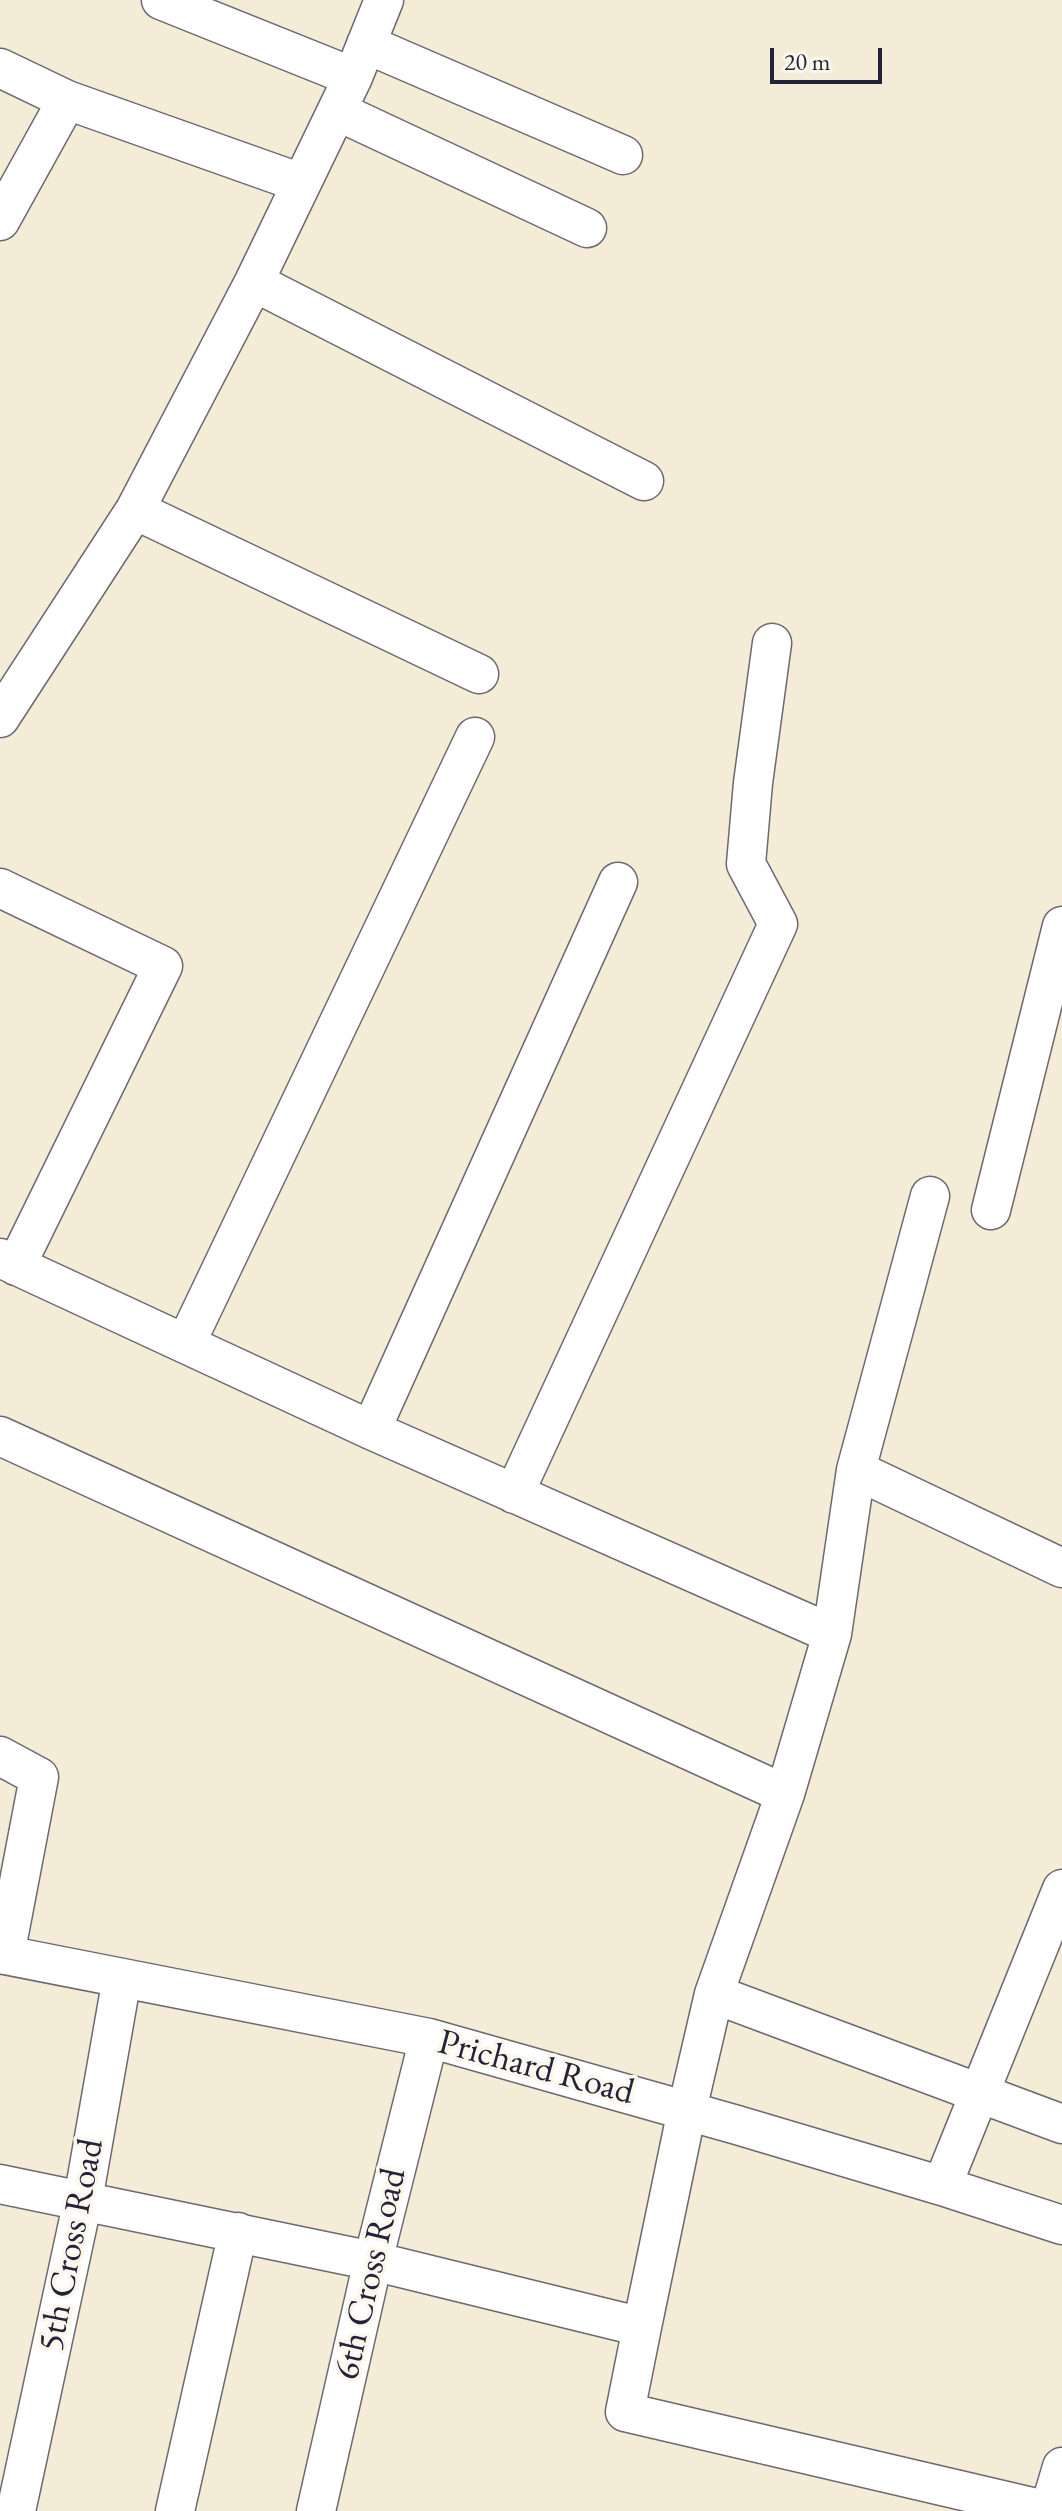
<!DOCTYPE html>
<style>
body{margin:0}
#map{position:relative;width:1062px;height:2511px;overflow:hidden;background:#f4ecd6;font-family:"EB Garamond",serif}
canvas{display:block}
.scale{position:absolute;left:770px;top:48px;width:112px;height:36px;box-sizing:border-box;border:4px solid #22223b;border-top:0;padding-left:10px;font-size:24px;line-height:28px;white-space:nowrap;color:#22223b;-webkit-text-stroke:6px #fbf7ec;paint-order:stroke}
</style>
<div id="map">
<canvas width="1062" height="2511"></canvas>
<div class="scale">20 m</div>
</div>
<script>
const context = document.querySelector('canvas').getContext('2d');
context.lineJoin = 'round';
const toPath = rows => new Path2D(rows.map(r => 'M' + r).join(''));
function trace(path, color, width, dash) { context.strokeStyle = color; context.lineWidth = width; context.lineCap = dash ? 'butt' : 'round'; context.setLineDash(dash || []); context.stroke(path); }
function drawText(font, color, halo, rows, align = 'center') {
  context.font = font + ' "EB Garamond",serif'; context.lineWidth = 7; context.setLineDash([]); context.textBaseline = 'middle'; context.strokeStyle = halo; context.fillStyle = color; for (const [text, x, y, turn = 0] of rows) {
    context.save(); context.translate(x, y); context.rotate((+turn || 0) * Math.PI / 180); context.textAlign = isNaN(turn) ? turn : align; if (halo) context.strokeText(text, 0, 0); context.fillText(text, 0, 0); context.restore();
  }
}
const minor = toPath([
 [161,0,353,77],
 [366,44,623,155],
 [0,68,67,100,0,221],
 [67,100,301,183],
 [337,111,587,228],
 [254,282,644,481],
 [135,510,479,674],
 [0,718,135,510,254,282,353,77,384,0],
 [0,888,163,966,16,1266],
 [991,1210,1062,926],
 [0,1258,371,1430,832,1634],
 [186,1343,475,737],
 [371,1430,618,882],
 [0,1436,785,1794],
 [856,1470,1062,1568],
 [514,1494,778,924,746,864,753,783,772,643],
 [0,1756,39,1777,5,1955],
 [0,1954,429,2038,737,2125,942,2186,1062,2225],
 [714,1994,1062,2124],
 [0,2184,373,2261,642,2327,687,2110,714,1994,785,1794,832,1634,856,1470,930,1196],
 [942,2186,1062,1889],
 [642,2327,625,2412,1049,2511],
 [16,2511,83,2200,122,1978],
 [175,2511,238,2232],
 [316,2511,373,2261,429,2038],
 [1049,2511,1062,2467]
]);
const streetNames = [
 ["Prichard Road",536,2068,15],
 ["5th Cross Road",72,2245,-79],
 ["6th Cross Road",371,2274,-77]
];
trace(minor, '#6c6971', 41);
trace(minor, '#fff', 38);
drawText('36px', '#22223b', '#fbf7ec', streetNames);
</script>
